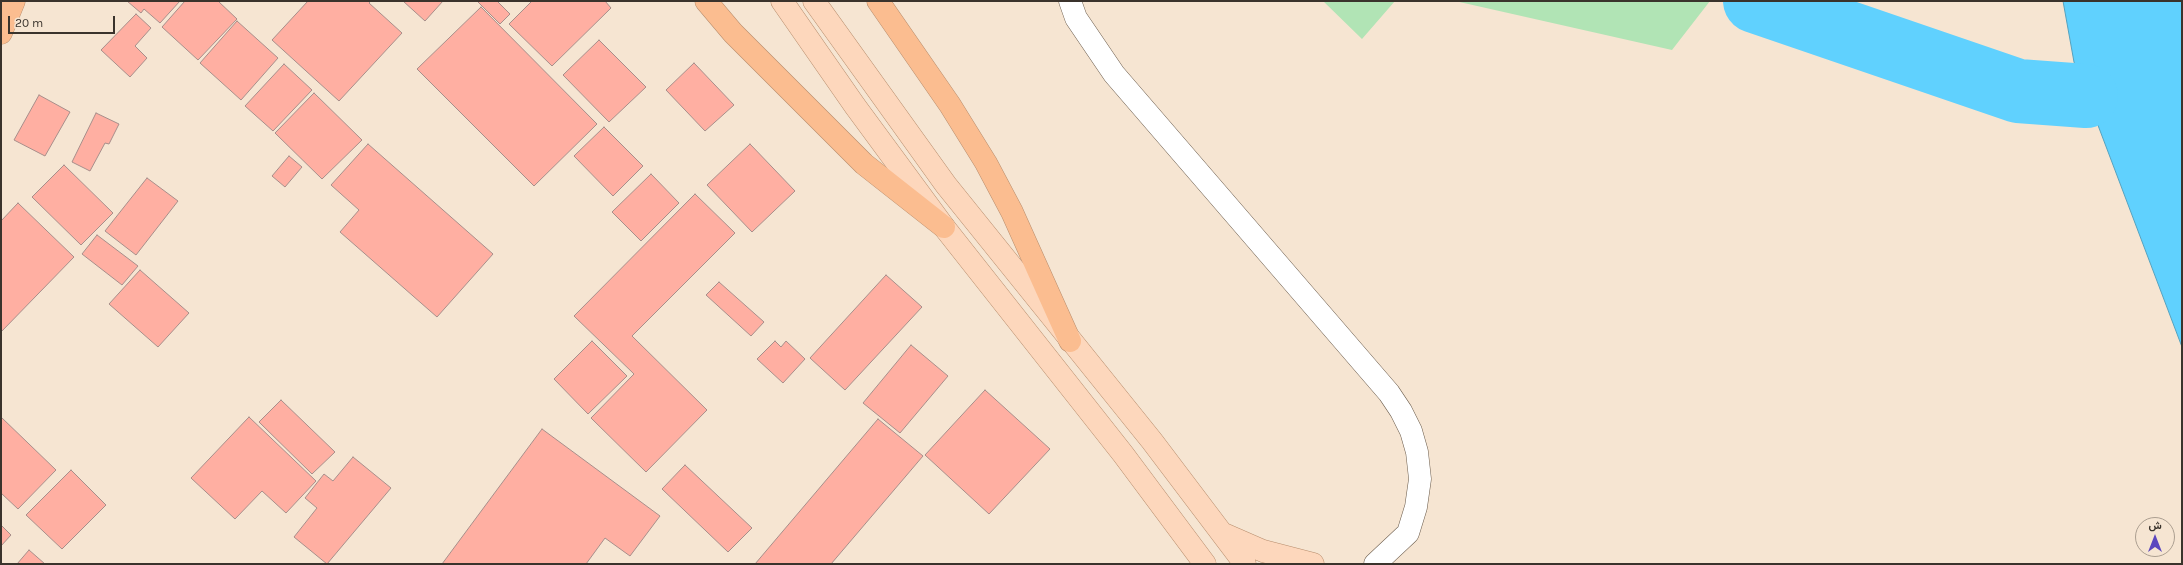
<!DOCTYPE html>
<meta charset="utf-8">
<style>
body{margin:0}
#map{position:relative;width:2183px;height:565px;overflow:hidden;background:#f6e5d2;font-family:Karla,Vazirmatn,sans-serif}
canvas{display:block}
.frame{position:absolute;inset:0;border:2px solid #3a332c;pointer-events:none}
.north{position:absolute;left:2135px;top:517px;width:40px;height:40px;box-sizing:border-box;background:#f6e5d2;border:1px solid #ab9e90;border-radius:50%;rotate:0deg;font-size:11px;font-weight:700;line-height:16px;text-align:center;color:#3a332c}
.north::after{content:'';display:block;margin:auto;width:14px;height:18px;background:#5b46be;clip-path:polygon(50% 0,100% 100%,50% 72%,0 100%)}
.scale{position:absolute;left:8px;top:16px;width:107px;height:18px;box-sizing:border-box;border:2px solid #3a332c;border-top:0;padding-left:5px;font-size:12px;line-height:14px;white-space:nowrap;color:#3a332c;-webkit-text-stroke:3px #f6e5d2;paint-order:stroke}
</style>
<div id="map">
<canvas width="2183" height="565"></canvas>
<div class="frame"></div>
<div class="north">ش</div>
<div class="scale">20 m</div>
</div>
<script>
const context = document.querySelector('canvas').getContext('2d');
context.lineJoin = 'round';
function paint(path, color) { context.fillStyle = color; context.fill(path, 'evenodd'); }
const toPath = rows => new Path2D(rows.map(r => 'M' + r).join(''));
function trace(path, color, width, dash) { context.strokeStyle = color; context.lineWidth = width; context.lineCap = dash ? 'butt' : 'round'; context.setLineDash(dash || []); context.stroke(path); }
const green = toPath([
 [1323,1,1395,1,1362,39],
 [1455,1,1710,1,1672,50]
]);
const water = toPath([
 [2063,1,2182,1,2182,347,2074,62,2063,1]
]);
const river = toPath([
 [1755,1,2018,91,2086,96]
]);
const building = toPath([
 [127,1,180,1,160,23,144,9,141,13,127,1],
 [185,1,218,1,237,19,198,60,162,27,185,1],
 [308,1,371,1,369,3,402,33,339,101,272,40,308,1],
 [403,1,443,1,425,21,403,1],
 [479,1,497,1,510,14,500,24,478,2,479,1],
 [532,1,605,1,611,8,552,66,509,24,532,1],
 [481,7,597,124,534,186,417,69,481,7],
 [136,14,151,28,135,46,147,58,130,77,101,50,136,14],
 [237,21,278,58,241,100,200,63,237,21],
 [599,40,646,87,609,122,563,75,599,40],
 [694,63,734,105,705,131,666,90,694,63],
 [284,64,312,90,273,131,245,106,284,64],
 [314,93,362,140,322,179,275,133,314,93],
 [39,95,70,112,45,156,14,140,39,95],
 [96,113,119,124,109,144,105,143,90,171,72,162,96,113],
 [604,127,643,166,613,196,574,156,604,127],
 [368,144,493,254,437,317,340,232,359,210,331,185,368,144],
 [750,144,795,191,752,232,707,185,750,144],
 [289,156,302,167,285,187,272,176,289,156],
 [64,165,113,213,81,245,32,197,64,165],
 [651,174,679,203,641,241,612,212,651,174],
 [147,178,178,201,136,255,105,231,147,178],
 [695,194,735,233,632,336,707,410,646,472,591,418,634,374,574,316,695,194],
 [18,203,74,257,1,332,1,221,18,203],
 [97,235,138,266,122,285,82,254,97,235],
 [140,270,189,313,158,347,109,304,140,270],
 [886,275,922,307,845,390,810,358,886,275],
 [719,282,764,322,751,336,706,295,719,282],
 [592,341,627,376,588,414,554,379,592,341],
 [775,341,781,347,786,341,805,359,783,383,757,359,775,341],
 [911,345,948,376,900,433,863,403,911,345],
 [985,390,1050,449,989,514,925,455,985,390],
 [281,400,335,452,312,474,259,422,281,400],
 [1,417,56,470,18,509,1,493,1,417],
 [249,417,316,481,286,513,262,491,235,519,191,478,249,417],
 [878,419,923,456,831,564,755,564,878,419],
 [542,429,660,516,630,556,605,538,586,564,442,564,542,429],
 [353,457,391,488,327,564,294,537,317,508,305,498,324,474,333,481,353,457],
 [685,465,752,528,728,552,662,489,685,465],
 [71,470,106,505,62,549,26,515,71,470],
 [1,525,11,535,1,546,1,525],
 [29,550,45,564,17,564,29,550]
]);
const minor = toPath([
 [1070,1,1076,18,1114,74,1389,393,1401,411,1411,431,1417,452,1420,479,1416,507,1408,533,1375,564]
]);
const major = toPath([
 [782,1,855,106,944,227,1123,454,1205,564],
 [814,1,946,185,1152,441,1245,564],
 [1224,534,1263,551,1313,564]
]);
const highway = toPath([
 [706,1,733,33,864,164,944,227],
 [878,1,950,105,986,163,1012,212,1070,341],
 [1,33,14,1]
]);
paint(green, '#b1e4b5');
paint(water, '#60d1fe');
trace(water, '#55a2bf', 1);
trace(river, '#60d1fe', 64);
paint(building, '#ffafa2');
trace(building, '#a78e8a', 1);
trace(minor, '#6b5c4c', 23);
trace(major, '#b78d6d', 23);
trace(highway, '#b78d6d', 23);
trace(minor, '#fff', 22);
trace(major, '#fdd7bc', 22);
trace(highway, '#fbbd90', 22);
</script>
